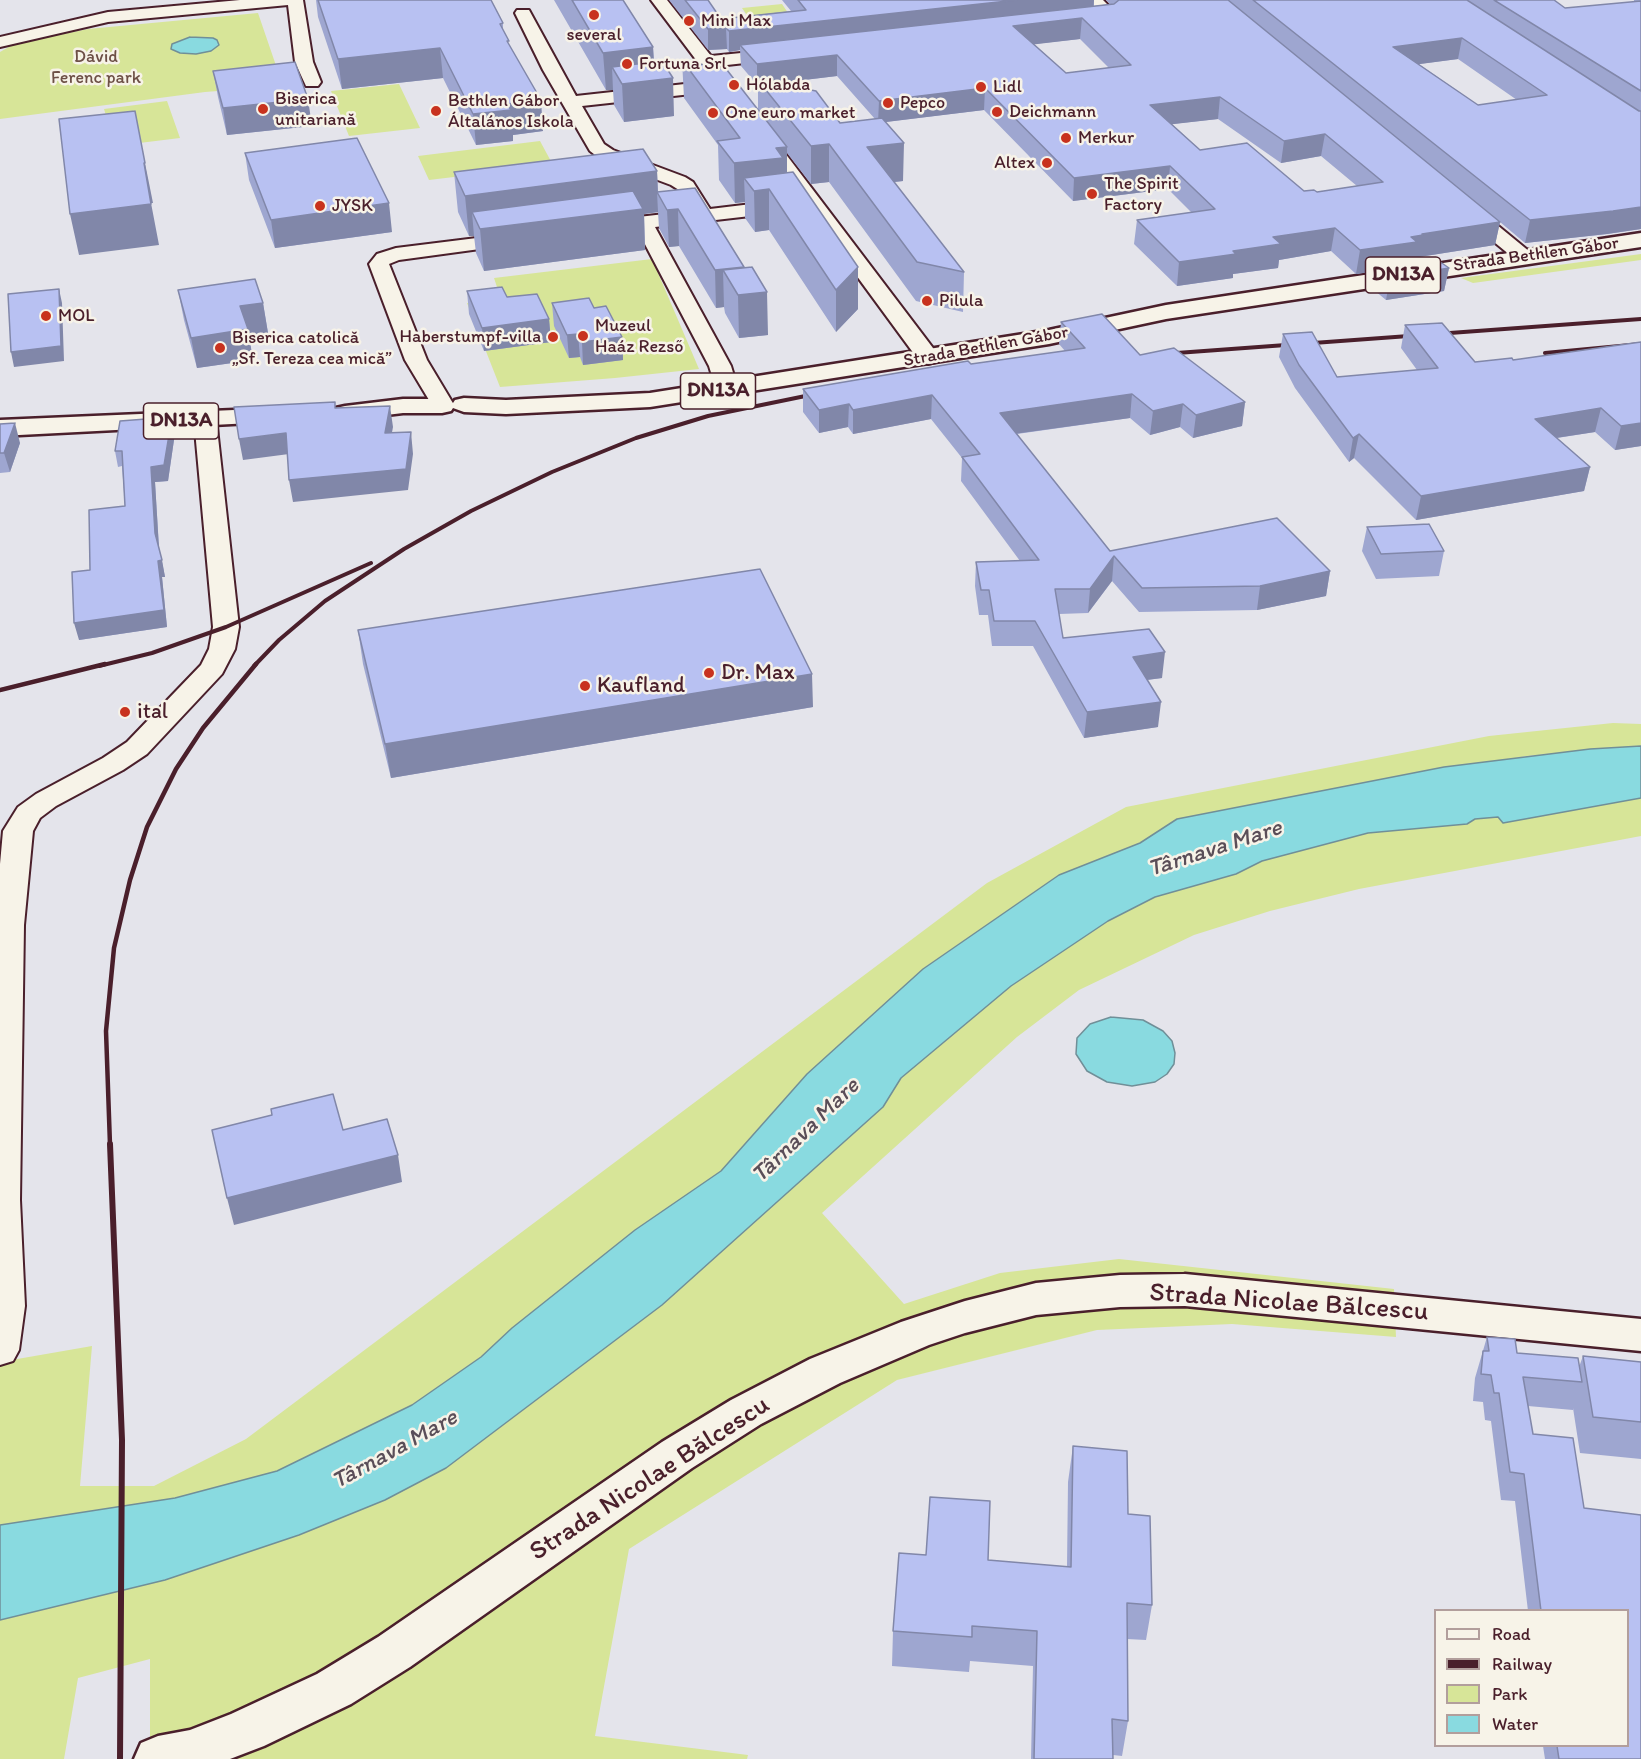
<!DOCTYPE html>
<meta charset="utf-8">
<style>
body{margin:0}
#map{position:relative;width:1641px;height:1759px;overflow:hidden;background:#e4e4eb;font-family:Itim,sans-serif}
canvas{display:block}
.legend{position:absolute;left:1434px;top:1609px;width:195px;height:138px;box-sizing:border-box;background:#f7f3e8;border:2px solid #b29e9c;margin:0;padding:8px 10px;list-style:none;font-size:18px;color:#4a1f2b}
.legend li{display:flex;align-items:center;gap:12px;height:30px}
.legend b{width:30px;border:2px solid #b29e9c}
</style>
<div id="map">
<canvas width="1641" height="1759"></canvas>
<ul class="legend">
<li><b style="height:8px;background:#f7f3e8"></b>Road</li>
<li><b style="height:8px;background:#4a1f2b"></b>Railway</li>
<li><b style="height:16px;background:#d7e598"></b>Park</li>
<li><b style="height:16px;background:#89dae0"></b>Water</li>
</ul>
</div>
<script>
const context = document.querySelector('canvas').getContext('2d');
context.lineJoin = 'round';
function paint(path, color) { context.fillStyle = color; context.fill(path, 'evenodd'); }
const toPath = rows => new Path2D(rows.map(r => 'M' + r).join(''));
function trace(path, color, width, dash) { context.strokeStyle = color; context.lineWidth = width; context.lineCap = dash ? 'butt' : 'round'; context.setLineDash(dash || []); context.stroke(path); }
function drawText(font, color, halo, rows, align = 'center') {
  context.font = font + ' Itim,sans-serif'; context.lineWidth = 5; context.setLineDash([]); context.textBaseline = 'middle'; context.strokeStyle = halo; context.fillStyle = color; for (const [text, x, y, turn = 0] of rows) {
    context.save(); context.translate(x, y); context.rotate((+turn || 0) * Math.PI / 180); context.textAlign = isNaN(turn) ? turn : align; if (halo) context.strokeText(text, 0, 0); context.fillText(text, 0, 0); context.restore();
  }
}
const green = toPath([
 [782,4,797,26,757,30,742,8],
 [258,13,283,86,205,92,0,119,0,52,14,44,88,29],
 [399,84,420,128,349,136,331,91],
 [167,101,180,138,115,146,104,109],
 [540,141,553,165,429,180,418,156],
 [1641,254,1641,260,1473,283,1461,278],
 [652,259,699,369,615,378,500,387,467,303,501,299,494,278],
 [1613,723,1641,724,1641,746,1527,756,1177,819,1140,843,1059,875,923,969,807,1074,721,1171,635,1230,512,1328,481,1357,412,1405,277,1471,175,1498,0,1525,0,1362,92,1346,80,1486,154,1486,246,1439,987,883,1126,807,1489,736],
 [1641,798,1641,836,1359,889,1270,911,1194,935,1079,990,1017,1037,822,1213,904,1304,1000,1273,1119,1259,1394,1289,1396,1337,1232,1324,1097,1330,897,1380,629,1549,595,1736,748,1755,747,1759,150,1759,150,1659,78,1678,64,1759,0,1759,0,1620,165,1580,299,1535,385,1500,446,1468,662,1305,883,1107,901,1078,1011,986,1108,921,1155,897,1236,874,1262,861,1368,833,1467,824,1474,819]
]);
const water = toPath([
 [190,37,213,38,217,40,219,45,211,51,196,54,180,53,171,49,172,44,190,37],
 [1641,746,1641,798,1503,823,1498,817,1475,819,1467,824,1368,833,1262,861,1236,874,1155,897,1108,921,1011,986,901,1078,883,1107,662,1305,446,1468,385,1500,299,1535,165,1580,0,1620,0,1525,175,1498,277,1471,412,1405,481,1357,512,1328,635,1230,721,1171,807,1074,923,969,1059,875,1140,843,1177,819,1444,767,1590,749,1641,746],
 [1111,1017,1143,1020,1163,1031,1172,1041,1175,1053,1174,1064,1167,1074,1155,1082,1132,1086,1107,1082,1087,1071,1076,1054,1077,1038,1090,1024,1111,1017]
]);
const minor = toPath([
 [240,0,303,0,313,62,321,82,318,86,306,86,295,62,288,5,108,22,0,47,0,37,108,12,240,0],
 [651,0,667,0,711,56,781,49,787,50,790,54,787,58,781,59,718,66,743,98,740,102,728,102,719,91,582,106,604,144,613,150,685,177,693,182,710,209,785,200,792,202,795,206,792,210,785,212,655,227,731,366,738,389,735,394,727,396,719,394,716,389,709,366,637,229,603,233,596,231,593,227,596,223,603,221,691,211,679,190,671,185,599,158,590,151,543,70,515,13,517,10,529,10,576,96,712,81,651,0],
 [1085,0,1103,0,1120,17,1112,22,1082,24,1080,20,1082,16,1099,14,1085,0],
 [763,130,769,132,936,352,939,357,936,362,928,364,920,362,754,136,757,132,763,130],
 [1467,204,1474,206,1530,252,1533,256,1530,260,1516,260,1460,214,1457,210,1460,206,1467,204],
 [517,233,524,235,527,239,524,243,399,260,389,264,427,360,454,405,451,410,443,412,435,410,405,360,369,264,377,254,396,248,517,233],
 [205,412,213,414,216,419,239,627,235,649,222,674,147,754,123,770,56,806,40,818,33,831,24,925,20,1200,25,1306,19,1350,13,1361,0,1365,0,864,3,831,18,807,36,794,103,758,127,742,201,665,209,649,213,627,194,419,197,414,205,412]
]);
const secondary = toPath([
 [1185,1274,1641,1319,1641,1351,1185,1306,1120,1307,1036,1315,965,1333,929,1345,840,1383,761,1424,692,1468,410,1667,351,1704,264,1746,230,1759,134,1759,141,1743,158,1736,190,1730,231,1714,317,1674,378,1637,662,1442,731,1400,810,1359,901,1322,965,1301,1036,1283,1120,1275,1185,1274]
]);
const primary = toPath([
 [1641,233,1641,247,1166,319,1049,344,650,407,506,414,464,412,453,408,451,411,442,413,403,413,345,420,336,418,333,413,336,408,345,406,403,399,442,399,453,403,455,400,464,398,506,400,650,393,1049,330,1166,305,1641,233],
 [281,408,290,411,294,416,290,421,0,436,0,420,281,408]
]);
const railFar2 = toPath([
 [1545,353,1641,344],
 [1163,354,1641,319],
 [99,666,152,653,226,627,371,563],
 [254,666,279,640,325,601,404,549,471,511,552,472,636,438,708,416,820,393]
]);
const railFar1 = toPath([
 [0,690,105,664],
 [110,1145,106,1031,114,948,130,880,147,827,176,769,203,728,256,664]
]);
const rail = toPath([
 [110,1144,122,1440,120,1759]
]);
const wall = toPath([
 [316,0,491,0,503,23,503,30,543,131,513,135,513,141,476,145,443,78,342,89,318,17],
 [554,0,623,0,653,47,654,62,674,116,624,122,614,105,613,90,606,90],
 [669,0,708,0,721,19,791,11,782,0,1094,0,1094,6,1110,4,1106,0,1554,0,1565,8,1634,2,1634,0,1641,0,1641,229,1607,234,1525,243,1500,222,1495,245,1419,257,1419,259,1413,260,1413,262,1449,268,1444,291,1386,300,1374,290,1377,271,1356,274,1331,251,1279,260,1278,268,1233,274,1233,278,1177,286,1134,244,1137,220,1192,213,1168,189,1073,201,984,110,885,122,903,181,894,182,964,272,963,312,916,301,829,182,811,184,787,153,787,173,858,309,836,332,769,230,755,232,745,218,745,202,735,203,719,180,718,145,684,98,682,60,758,110,758,86,741,66,740,50,729,52,727,49,708,50],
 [1080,39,1109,68,1066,73,1034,44],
 [1458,59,1517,100,1478,105,1419,64],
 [837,76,875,119,840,123,778,83],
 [1218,119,1281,163,1321,156,1357,186,1317,192,1304,191,1200,150,1172,124],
 [213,71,312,126,227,135,218,97],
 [245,153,392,232,275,248,249,180],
 [657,171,658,192,744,267,768,335,739,338,725,313,724,307,716,308,679,246,669,247,659,228,658,212,644,214,645,250,484,271,476,253,474,236,469,236,458,212,454,172],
 [178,290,263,303,268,333,249,336,253,360,197,368,184,320],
 [467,291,507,297,549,319,551,342,484,351,469,314],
 [552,303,594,308,622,337,623,360,583,365,580,357,569,358,554,326],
 [1061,322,1140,355,1245,402,1242,426,1193,438,1180,427,1150,435,1130,418,1017,434,1110,551,1330,571,1326,596,1257,610,1139,612,1112,581,1088,613,1059,614,1063,638,1162,678,1147,680,1158,727,1084,738,1033,646,992,646,988,615,979,615,975,586,976,562,1020,561,961,481,962,458,931,419,853,434,848,427,819,433,803,412,803,389,1065,351,1059,344],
 [1405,325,1475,362,1513,360,1641,342,1641,446,1615,450,1595,432,1557,438,1590,467,1584,491,1416,520,1354,458,1349,462,1295,388,1279,357,1283,334,1337,377,1417,370,1401,348],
 [0,424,20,443,10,472,0,473],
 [175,433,168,481,155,482,159,547,165,577,162,577,167,627,79,640,90,570,125,506,122,466,118,467,115,451],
 [1367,527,1444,551,1439,576,1376,579,1362,551],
 [358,630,813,707,391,778,363,664],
 [1487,1337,1515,1339,1517,1353,1578,1358,1579,1367,1583,1356,1641,1362,1641,1459,1580,1453,1573,1408,1573,1410,1528,1406,1533,1434,1573,1438,1584,1508,1641,1515,1641,1759,1545,1759,1543,1746,1628,1746,1628,1611,1528,1611,1515,1501,1501,1500,1491,1421,1485,1420,1483,1402,1473,1401,1475,1378],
 [1073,1446,1128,1514,1152,1605,1146,1640,1127,1639,1128,1721,1122,1756,1113,1755,1113,1759,1031,1759,1033,1666,970,1661,969,1672,892,1666,893,1631,988,1560,1067,1567,1068,1482]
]);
const shadedWall = toPath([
 [1017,0,1094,0,1093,12,740,45,740,50,729,52,729,31],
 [1082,18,1080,39,1012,47,1013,26],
 [726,28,727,49,708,50,708,29],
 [1462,38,1458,59,1390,68,1393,47],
 [653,47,655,80,673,78,674,116,624,122,622,84,612,67,613,90,606,90,603,53],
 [440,48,443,78,342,89,338,59],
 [837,55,837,76,763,85,757,79,757,86,757,64],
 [985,88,984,110,878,123,879,101],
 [1220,97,1218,119,1148,127,1150,105],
 [308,99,312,126,227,135,223,108],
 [541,100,543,131,513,135,513,141,476,145,473,114,507,104],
 [1325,134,1321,156,1281,163,1284,141],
 [904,143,903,181,867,185,867,147],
 [829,144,829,182,811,184,811,146],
 [787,147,787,187,769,189,769,230,755,232,754,191,744,178,745,202,735,203,734,163,776,148],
 [144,163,145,163,153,203,151,203,159,245,79,255,70,214],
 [1170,166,1168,189,1073,201,1074,178],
 [657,171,658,195,657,192,658,212,644,214,645,250,484,271,480,229,472,212,474,236,469,236,465,196],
 [389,203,392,232,275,248,271,220],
 [1641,207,1641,229,1607,234,1525,243,1530,220],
 [678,209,679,246,669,247,667,210],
 [1500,222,1495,245,1419,257,1419,259,1413,260,1412,265,1378,267,1377,271,1356,274,1360,250,1422,234],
 [1335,228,1331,251,1279,260,1278,268,1233,274,1233,278,1177,286,1179,262,1233,251,1273,237],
 [744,267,745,294,767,292,768,335,739,338,738,295,723,270,724,307,716,308,715,270],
 [858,267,858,309,836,332,836,290],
 [1449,268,1444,291,1386,300,1390,278],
 [59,289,62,303,64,361,14,367,11,352],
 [263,303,268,333,249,336,253,360,197,368,191,338,240,306],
 [549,319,551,342,484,351,482,328],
 [578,334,580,357,569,358,567,335],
 [622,337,623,360,583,365,582,342],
 [1132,394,1130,418,999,436,1000,413],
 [932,395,931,419,853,434,853,410],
 [1245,402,1242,426,1193,438,1196,415],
 [849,404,848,427,819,433,819,410],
 [1183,404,1180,427,1150,435,1153,411],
 [390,406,393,427,388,454,385,433],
 [1601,408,1595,432,1529,442,1535,419],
 [172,417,175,433,168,481,155,482,159,549,155,533,151,467],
 [15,423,20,443,10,472,4,453],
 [1641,423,1641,446,1615,450,1621,426],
 [411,432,413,454,408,490,293,502,289,480],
 [286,433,289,454,243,460,239,439],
 [1359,434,1354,458,1349,462,1353,438],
 [1590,467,1584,491,1416,520,1421,496],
 [1114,556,1112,581,1088,613,1090,589],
 [162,560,165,577,162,577,167,627,79,640,74,623,158,561],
 [1330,571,1326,596,1257,610,1260,586],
 [1165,652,1162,678,1130,682,1133,657],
 [812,674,813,707,391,778,385,744],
 [1161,702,1158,727,1084,738,1087,712],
 [398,1155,402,1182,234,1225,227,1198]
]);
const building = toPath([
 [318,0,491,0,503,23,500,24,509,41,507,41,541,100,507,104,511,110,473,114,440,48,338,59,318,0],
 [572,0,623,0,653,47,603,53,572,0],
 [685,0,708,0,721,19,806,10,798,0,1017,0,729,31,726,28,708,29,685,0],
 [1119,0,1228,0,1500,222,1422,234,1423,235,1411,237,1417,242,1360,250,1335,228,1273,237,1281,244,1233,251,1236,254,1179,262,1137,220,1215,209,1170,166,1074,178,985,88,879,101,837,55,757,64,740,45,1114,4,1119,0],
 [1082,18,1131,65,1066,73,1013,26,1082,18],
 [1220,97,1284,141,1325,134,1383,182,1317,192,1314,190,1304,191,1247,143,1200,150,1150,105,1220,97],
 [1253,0,1467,0,1639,111,1641,111,1641,207,1613,211,1530,220,1253,0],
 [1462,38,1547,95,1478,105,1393,47,1462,38],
 [1494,0,1554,0,1565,8,1641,1,1641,91,1494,0],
 [682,60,727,70,787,147,776,148,783,158,734,163,717,141,740,138,682,60],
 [662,61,673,78,622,84,612,67,662,61],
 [295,62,308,99,223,108,213,71,295,62],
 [757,79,816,91,840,123,882,118,904,143,867,147,964,272,917,262,829,144,811,146,757,79],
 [135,111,145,163,144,163,151,204,70,214,59,119,135,111],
 [357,138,389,203,271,220,245,153,357,138],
 [643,149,657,171,465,196,454,172,643,149],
 [793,172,858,267,836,290,769,189,754,191,744,178,793,172],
 [695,188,744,267,715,270,678,209,667,210,657,192,695,188],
 [633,191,643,209,480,229,472,212,633,191],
 [1436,259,1449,268,1390,278,1378,267,1436,259],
 [752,267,767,292,738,295,723,270,752,267],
 [255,279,263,303,240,306,248,329,191,338,178,290,255,279],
 [502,287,507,297,537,294,549,319,482,328,467,291,502,287],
 [59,289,61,346,11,352,8,294,59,289],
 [589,298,594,308,606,306,622,337,582,342,578,334,567,335,552,303,589,298],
 [1102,314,1140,355,1174,348,1245,402,1196,415,1183,404,1153,411,1132,394,1000,413,1110,551,1277,518,1330,571,1260,586,1142,588,1114,556,1090,589,1055,589,1063,638,1149,629,1165,652,1133,657,1161,702,1087,712,1035,621,994,621,989,590,981,590,976,562,1039,560,962,457,980,454,932,395,853,410,849,404,819,410,803,389,968,361,971,364,1085,348,1061,322,1102,314],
 [1442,323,1475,362,1512,358,1513,360,1641,342,1641,423,1621,426,1601,408,1535,419,1590,467,1421,496,1359,434,1353,438,1299,365,1283,334,1312,332,1337,377,1438,368,1405,325,1442,323],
 [335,402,335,408,390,406,385,433,411,432,406,469,289,480,286,433,239,439,234,407,335,402],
 [172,417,164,465,151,467,155,533,162,560,158,561,164,610,74,623,72,572,90,570,89,510,125,506,122,451,115,451,120,421,172,417],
 [15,423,4,453,0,453,0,424,15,423],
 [1429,524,1444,551,1381,554,1367,527,1429,524],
 [760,569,812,674,385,744,358,630,760,569],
 [333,1094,343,1130,387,1119,398,1155,227,1198,212,1130,272,1115,271,1109,333,1094],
 [1487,1337,1515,1339,1517,1353,1578,1358,1582,1382,1523,1377,1533,1434,1573,1438,1584,1508,1641,1515,1641,1759,1559,1759,1557,1746,1628,1746,1628,1611,1541,1611,1524,1474,1510,1472,1499,1393,1494,1393,1491,1375,1481,1374,1483,1351,1489,1351,1487,1337],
 [1583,1356,1641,1362,1641,1422,1593,1417,1583,1356],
 [1073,1446,1127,1451,1128,1514,1150,1516,1152,1605,1127,1603,1128,1721,1112,1719,1113,1759,1034,1759,1037,1631,972,1626,972,1637,893,1631,899,1553,926,1555,930,1497,990,1501,988,1560,1071,1567,1073,1446]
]);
const markers = [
 [594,15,6,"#c8321e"],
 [689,21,6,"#c8321e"],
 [627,64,6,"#c8321e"],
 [734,85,6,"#c8321e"],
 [981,87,6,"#c8321e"],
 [888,103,6,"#c8321e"],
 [263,109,6,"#c8321e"],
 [436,111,6,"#c8321e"],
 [997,112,6,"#c8321e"],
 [713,113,6,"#c8321e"],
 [1066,138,6,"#c8321e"],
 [1047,163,6,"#c8321e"],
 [1092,194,6,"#c8321e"],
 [320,206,6,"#c8321e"],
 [927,301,6,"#c8321e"],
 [46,316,6,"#c8321e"],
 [583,336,6,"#c8321e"],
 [553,337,6,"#c8321e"],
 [220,348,6,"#c8321e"],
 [709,673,6,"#c8321e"],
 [585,686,6,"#c8321e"],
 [125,712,6,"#c8321e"]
];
const farPoinames = [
 ["Mini Max",701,21],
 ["several",594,35,"center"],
 ["Fortuna Srl",639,64],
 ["Hólabda",746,85],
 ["Lidl",993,87],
 ["Biserica",275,99],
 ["unitariană",275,120],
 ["Bethlen Gábor",448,101],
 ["Általános Iskola",448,122],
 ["Pepco",900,103],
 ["Deichmann",1009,112],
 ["One euro market",725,113],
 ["Merkur",1078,138],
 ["Altex",1035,163,"right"],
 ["The Spirit",1104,184],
 ["Factory",1104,205],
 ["JYSK",332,206],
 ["Pilula",939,301],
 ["MOL",58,316],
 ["Muzeul",595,326],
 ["Haáz Rezső",595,347],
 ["Haberstumpf-villa",541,337,"right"],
 ["Biserica catolică",232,338],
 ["„Sf. Tereza cea mică”",232,359]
];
const farParknames = [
 ["Dávid",96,57],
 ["Ferenc park",96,78]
];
const farStreetnames = [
 ["Strada Bethlen Gábor",1536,255,-8],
 ["Strada Bethlen Gábor",986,347,-10]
];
const shields = [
 [1403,275,75],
 [718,391,75],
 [181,421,75]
];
const shieldNames = [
 ["DN13A",1403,275],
 ["DN13A",718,391],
 ["DN13A",181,421]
];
const poiNames = [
 ["Dr. Max",721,673],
 ["Kaufland",597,686],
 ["ital",137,712]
];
const waterNames = [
 ["Târnava Mare",1215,849,-18],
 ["Târnava Mare",806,1131,-44],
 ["Târnava Mare",395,1450,-29]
];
const nearStreetnames = [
 ["Strada Nicolae Bălcescu",1289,1303,4],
 ["Strada Nicolae Bălcescu",650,1479,-33]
];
paint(green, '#d7e598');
paint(water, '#89dae0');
trace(water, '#708f98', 1.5);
trace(minor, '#4a1f2b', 4);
trace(secondary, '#4a1f2b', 5);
trace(primary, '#4a1f2b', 5);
paint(minor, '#f7f3e8');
paint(secondary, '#f7f3e8');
paint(primary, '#f7f3e8');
trace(railFar2, '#4a1f2b', 4);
trace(railFar1, '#4a1f2b', 4.5);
trace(rail, '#4a1f2b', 6);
paint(wall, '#9ea6d0');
paint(shadedWall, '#8187a9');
paint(building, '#b8c1f2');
trace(building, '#8187a9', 1.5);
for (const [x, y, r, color] of markers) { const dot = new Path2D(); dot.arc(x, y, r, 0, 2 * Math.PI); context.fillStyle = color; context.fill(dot); trace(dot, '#f7f3e8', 2); }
drawText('18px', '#4a1f2b', '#f7f3e8', farPoinames, 'left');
drawText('18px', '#6d5046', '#f7f3e8', farParknames);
drawText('18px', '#4a1f2b', '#f7f3e8', farStreetnames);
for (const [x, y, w] of shields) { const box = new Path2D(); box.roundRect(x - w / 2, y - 18, w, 36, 4.5); context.fillStyle = '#f7f3e8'; context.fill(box); trace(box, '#4a1f2b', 1.5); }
drawText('bold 21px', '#4a1f2b', null, shieldNames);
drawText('22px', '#4a1f2b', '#f7f3e8', poiNames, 'left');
drawText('italic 24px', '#5a4e58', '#f7f3e8', waterNames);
drawText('27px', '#4a1f2b', '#f7f3e8', nearStreetnames);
</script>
